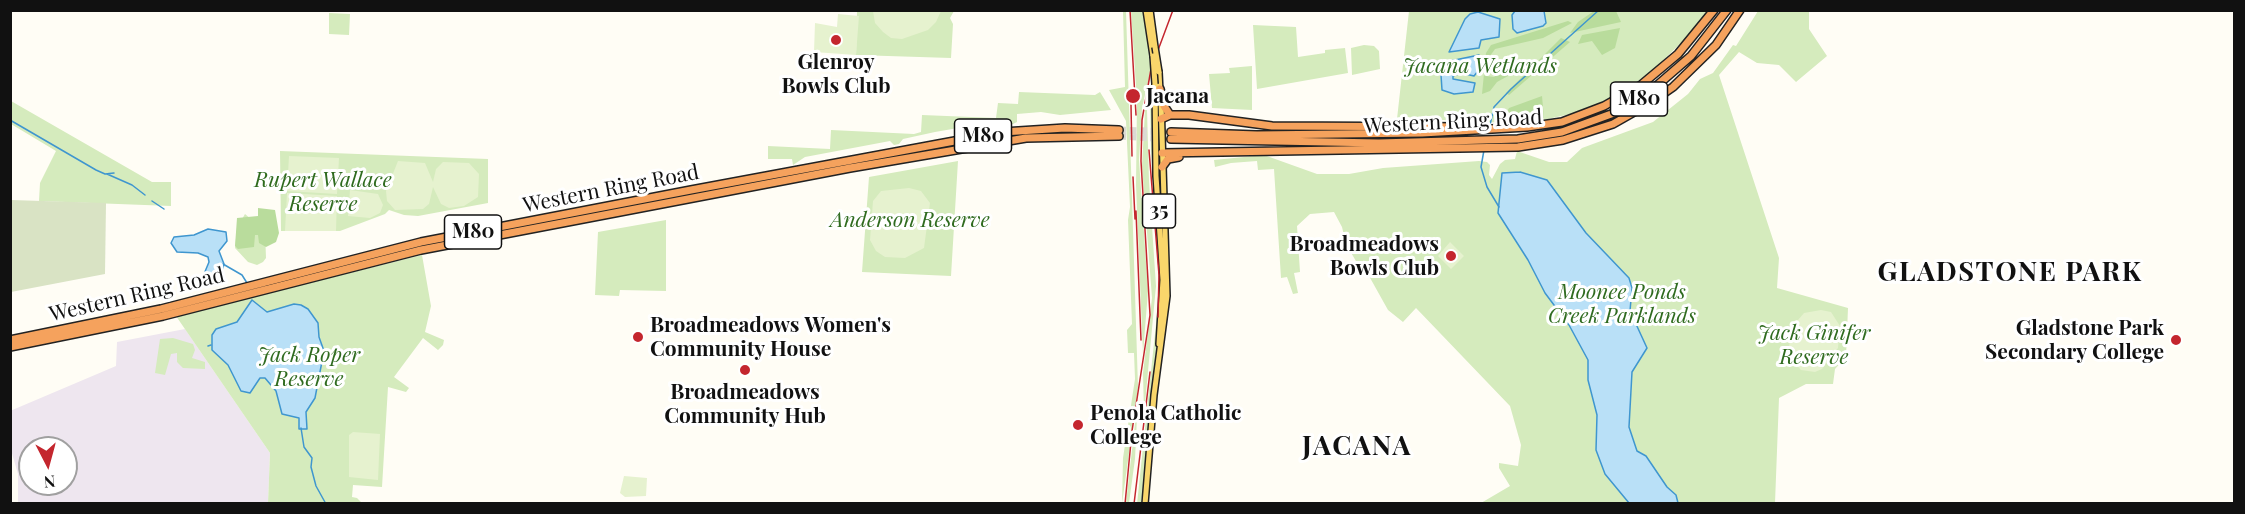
<!DOCTYPE html>
<style>
body{margin:0}
#map{position:relative;width:2245px;height:514px;overflow:hidden;background:#fffdf5;font-family:"Playfair Display",serif}
canvas{display:block}
.frame{position:absolute;inset:0;border:12px solid #111;pointer-events:none}
.north{position:absolute;left:18px;top:436px;width:60px;height:60px;box-sizing:border-box;background:#fff;border:2px solid #a0a0a0;border-radius:50%;rotate:174deg;font-size:16px;font-weight:700;line-height:24px;text-align:center;color:#111}
.north::after{content:'';display:block;margin:auto;width:21px;height:27px;background:#c4262e;clip-path:polygon(50% 0,100% 100%,50% 72%,0 100%)}
</style>
<div id="map">
<canvas width="2245" height="514"></canvas>
<div class="frame"></div>
<div class="north">N</div>
</div>
<script>
const context = document.querySelector('canvas').getContext('2d');
context.lineJoin = 'round';
function paint(path, color) { context.fillStyle = color; context.fill(path, 'evenodd'); }
const toPath = rows => new Path2D(rows.map(r => 'M' + r).join(''));
function trace(path, color, width, dash) { context.strokeStyle = color; context.lineWidth = width; context.lineCap = dash ? 'butt' : 'round'; context.setLineDash(dash || []); context.stroke(path); }
function drawText(font, color, halo, rows, align = 'center') {
  context.font = font + ' "Playfair Display",serif'; context.lineWidth = 6; context.setLineDash([]); context.textBaseline = 'middle'; context.strokeStyle = halo; context.fillStyle = color; for (const [text, x, y, turn = 0] of rows) {
    context.save(); context.translate(x, y); context.rotate((+turn || 0) * Math.PI / 180); context.textAlign = isNaN(turn) ? turn : align; if (halo) context.strokeText(text, 0, 0); context.fillText(text, 0, 0); context.restore();
  }
}
const industrial = toPath([
 [185,329,270,453,268,503,18,503,18,474,11,450,10,411,116,366,117,342],
 [30,448,66,448,66,484,30,484]
]);
const green = toPath([
 [857,11,954,11,950,18,953,24,951,58,856,55],
 [1123,11,1126,11,1138,387,1122,504,1123,458,1135,379,1134,353,1128,353,1127,330,1132,324,1128,220,1130,207,1126,121,1109,90,1125,87],
 [1131,11,1144,11,1152,64,1142,108,1139,160,1148,291,1143,354,1136,185,1137,101],
 [1409,11,1708,11,1686,38,1651,72,1619,94,1579,112,1539,121,1464,123,1444,120,1397,119],
 [1758,11,1809,11,1809,29,1827,56,1796,82,1779,65,1757,63,1739,52,1719,75,1779,258,1777,288,1848,308,1846,357,1835,369,1833,384,1806,384,1779,398,1775,503,1481,503,1510,486,1499,468,1499,463,1518,466,1521,445,1510,406,1416,308,1403,322,1388,310,1369,276,1360,268,1346,244,1342,227,1334,212,1310,214,1297,226,1300,272,1294,273,1298,293,1293,294,1287,277,1281,278,1274,169,1258,170,1257,161,1231,163,1215,167,1214,160,1264,155,1317,174,1349,174,1383,168,1479,161,1487,162,1490,165,1489,175,1492,179,1500,164,1505,160,1515,159,1517,151,1549,162,1567,162,1582,148,1653,122,1688,94,1700,79,1713,73,1733,45,1736,46],
 [329,13,350,14,349,35,329,34],
 [1253,25,1296,27,1298,57,1325,53,1325,50,1345,48,1348,73,1257,89],
 [1364,45,1374,46,1379,51,1380,69,1352,75,1351,48],
 [1252,66,1252,110,1212,108,1209,74,1230,73,1229,68],
 [1153,79,1161,308,1144,484,1141,503,1137,504,1160,286,1151,149,1150,98],
 [1019,92,1095,95,1100,92,1111,110,1060,115,1041,112,1017,114,1017,122,1013,124,1005,124,1004,120,935,132,903,139,899,144,894,145,890,141,805,157,793,165,792,159,768,159,768,146,830,149,831,130,914,134,921,132,922,115,996,118,998,103,1018,104],
 [11,101,152,182,171,182,171,206,39,201,40,183,56,151,11,124],
 [1145,110,1147,110,1149,181,1156,286,1144,414,1143,373,1152,298,1142,166],
 [280,151,488,159,488,203,418,216,404,215,389,210,385,214,340,231,281,231],
 [958,161,951,276,862,272,869,177],
 [245,214,265,231,266,258,263,262,257,265,248,262,235,248,237,228],
 [666,220,666,291,620,290,619,296,595,295,598,232],
 [422,255,431,306,425,332,444,340,443,345,438,350,423,338,394,377,409,388,406,392,388,387,382,487,353,485,352,497,357,498,362,503,268,503,270,453,176,316],
 [173,338,193,344,195,350,192,358,205,362,205,369,183,368,177,362,177,353,171,354,165,375,155,373,160,339],
 [1138,397,1135,459,1129,503,1126,503]
]);
const forest = toPath([
 [1594,11,1616,11,1621,22,1570,33,1578,22],
 [1568,21,1572,23,1543,38,1495,49,1490,56,1486,76,1494,77,1508,66,1508,76,1497,82,1490,91,1482,94,1486,53,1491,45],
 [1620,28,1615,48,1602,55,1592,41,1578,44,1582,35],
 [1561,38,1570,42,1509,95,1506,93],
 [1542,96,1544,118,1502,121,1509,108],
 [258,208,275,210,279,233,276,242,266,247,259,243,258,235,255,235,254,247,238,249,235,246,237,218,258,216]
]);
const cemetery = toPath([
 [11,200,106,203,105,274,11,292]
]);
const pitch = toPath([
 [873,11,874,10,941,11,936,22,928,30,902,39,891,38,883,32,875,23],
 [838,14,859,16,856,55,814,52,815,23,837,27],
 [289,156,339,158,337,194,287,191],
 [398,161,425,163,433,182,436,169,443,162,469,163,479,174,478,197,464,206,449,208,441,204,433,187,429,204,423,209,395,210,387,201,386,191],
 [909,188,921,191,930,203,924,248,905,258,885,257,876,251,870,240,873,201,881,191],
 [350,190,378,194,383,205,380,213,370,218,348,216],
 [287,193,337,196,336,231,285,231],
 [1450,242,1464,256,1451,269,1438,256],
 [1821,310,1831,312,1840,326,1838,348,1822,369,1815,372,1801,370,1791,359,1789,347,1792,327,1804,313],
 [353,432,380,434,378,480,349,477,349,435],
 [624,476,647,478,646,496,625,497,620,493]
]);
const water = toPath([
 [1515,11,1544,11,1546,23,1543,26,1517,33,1513,29,1512,15,1515,11],
 [1478,12,1500,19,1499,37,1481,40,1479,48,1449,52,1465,19,1470,14,1478,12],
 [1479,55,1478,71,1474,76,1461,73,1453,76,1453,79,1475,83,1473,92,1454,94,1442,90,1441,75,1453,67,1463,64,1450,61,1479,55],
 [1520,172,1547,180,1586,233,1629,278,1632,288,1630,311,1647,348,1632,372,1629,427,1637,451,1646,456,1667,487,1676,495,1678,503,1629,503,1605,474,1596,450,1597,415,1588,380,1588,360,1569,325,1545,293,1528,260,1498,213,1502,173,1520,172],
 [208,229,226,232,227,241,219,251,224,264,222,272,209,277,204,274,209,262,208,257,198,253,177,252,171,243,174,237,194,235,208,229],
 [252,300,267,312,294,304,301,305,308,309,318,323,319,337,324,351,315,398,306,412,307,429,299,429,299,418,282,414,276,391,265,378,260,378,250,393,241,391,228,365,212,350,212,335,216,329,237,322,252,300]
]);
const stream = toPath([
 [10,120,96,170,105,174,114,173],
 [1490,125,1494,107,1511,89,1599,10],
 [1484,150,1481,167,1487,187,1499,207],
 [107,174,132,185,145,195],
 [152,201,164,209],
 [223,264,242,275,247,283],
 [208,346,211,345],
 [301,428,304,447,312,458,311,467,316,486,326,504]
]);
const motorwayTunnel = toPath([
 [1119,130,1171,132],
 [1119,136,1171,139]
]);
const primary = toPath([
 [1146,10,1153,56],
 [1150,10,1155,47],
 [1159,72,1160,92],
 [1155,84,1156,176,1163,280,1159,344],
 [1145,504,1154,395,1167,296,1161,101]
]);
const motorway = toPath([
 [1160,89,1164,106,1170,115],
 [1161,119,1170,115,1189,115,1272,126,1472,127],
 [1171,132,1257,135,1422,133,1527,127,1562,122,1604,106,1641,85,1678,54,1714,10],
 [1171,139,1379,143,1518,139,1562,132,1614,113,1646,95,1691,56,1727,10],
 [1162,153,1518,147,1563,140,1613,124,1650,103,1673,87,1716,45,1740,10],
 [1162,167,1168,159,1179,157],
 [10,340,161,309,421,242,691,190,1003,132,1065,128,1119,130],
 [10,347,163,316,421,250,850,168,1026,138,1119,136]
]);
const rail = toPath([
 [1130,10,1136,115],
 [1131,105,1132,156],
 [1149,150,1159,275,1158,317],
 [1133,177,1135,219],
 [1136,211,1141,340],
 [1125,504,1132,431,1150,315,1141,161,1142,120,1151,69,1173,10],
 [1134,504,1150,372]
]);
const primaryBridge = toPath([
 [1155,47,1159,72],
 [1153,56,1155,84]
]);
const markers = [
 [836,40,6,"#c4262e"],
 [1133,96,8,"#c4262e"],
 [1451,256,6,"#c4262e"],
 [638,337,6,"#c4262e"],
 [2176,340,6,"#c4262e"],
 [745,370,6,"#c4262e"],
 [1078,425,6,"#c4262e"]
];
const shields = [
 [1639,99,57],
 [983,136,57],
 [1159,211,33],
 [473,232,57]
];
const shieldNames = [
 ["M80",1639,99],
 ["M80",983,136],
 ["35",1159,211],
 ["M80",473,232]
];
const poiNames = [
 ["Glenroy",836,62,"center"],
 ["Bowls Club",836,86,"center"],
 ["Jacana",1146,96],
 ["Broadmeadows",1439,244,"right"],
 ["Bowls Club",1439,268,"right"],
 ["Broadmeadows Women's",650,325],
 ["Community House",650,349],
 ["Gladstone Park",2164,328,"right"],
 ["Secondary College",2164,352,"right"],
 ["Broadmeadows",745,392,"center"],
 ["Community Hub",745,416,"center"],
 ["Penola Catholic",1090,413],
 ["College",1090,437]
];
const parkNames = [
 ["Jacana Wetlands",1480,66],
 ["Rupert Wallace",323,180],
 ["Reserve",323,204],
 ["Anderson Reserve",910,220],
 ["Moonee Ponds",1622,292],
 ["Creek Parklands",1622,316],
 ["Jack Ginifer",1814,333],
 ["Reserve",1814,357],
 ["Jack Roper",309,355],
 ["Reserve",309,379]
];
const streetNames = [
 ["Western Ring Road",1453,122,-3],
 ["Western Ring Road",611,189,-11],
 ["Western Ring Road",137,295,-13]
];
const districtNames = [
 ["GLADSTONE PARK",2010,273],
 ["JACANA",1357,447]
];
paint(industrial, '#eee6ef');
paint(green, '#d5ebbd');
paint(forest, '#b9dc9c');
paint(cemetery, '#d9e3c4');
paint(pitch, '#e6f2cf');
paint(water, '#b9e0f7');
trace(water, '#3f96cf', 1.5);
trace(stream, '#3f96cf', 1.5);
trace(motorwayTunnel, '#dbdad3', 7, [7, 3.5]);
trace(primary, '#222', 8);
trace(motorway, '#222', 10);
trace(primary, '#f9d66b', 5);
trace(motorway, '#f5a25d', 7);
trace(rail, '#c4262e', 1.5);
trace(primaryBridge, '#222', 8, []);
trace(primaryBridge, '#f9d66b', 5);
for (const [x, y, r, color] of markers) { const dot = new Path2D(); dot.arc(x, y, r, 0, 2 * Math.PI); context.fillStyle = color; context.fill(dot); trace(dot, '#fff', 2); }
for (const [x, y, w] of shields) { const box = new Path2D(); box.roundRect(x - w / 2, y - 17, w, 34, 4.5); context.fillStyle = '#fff'; context.fill(box); trace(box, '#111', 1.5); }
drawText('bold 20px', '#111', null, shieldNames);
drawText('bold 21px', '#111', '#fff', poiNames, 'left');
drawText('italic 21px', '#2f6b1f', '#fff', parkNames);
drawText('21px', '#111', '#fff', streetNames);
context.letterSpacing = '1.5px';
drawText('bold 27px', '#111', '#fff', districtNames);
context.letterSpacing = '0px';
</script>
